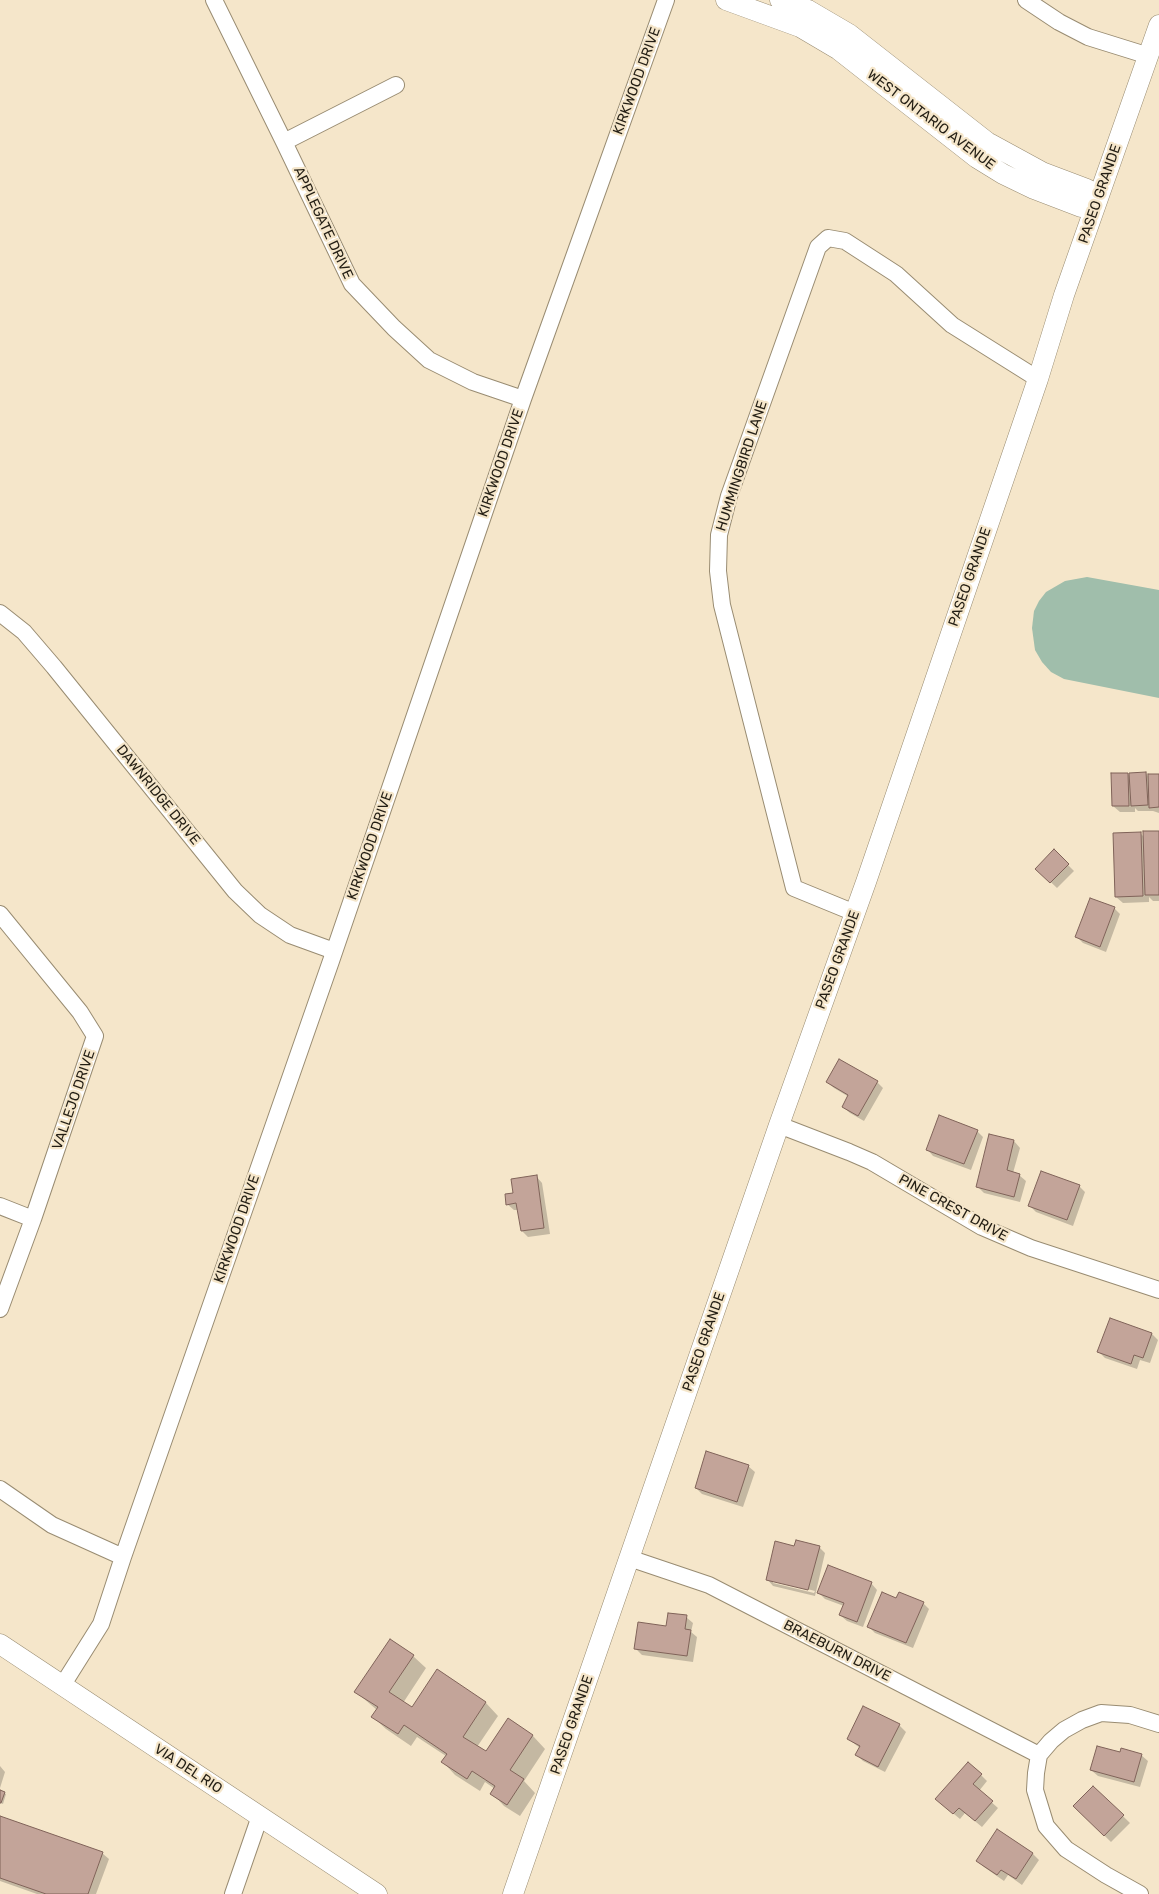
<!DOCTYPE html>
<style>
body{margin:0}
canvas{display:block;background:#f5e6ca}
</style>
<canvas width="1159" height="1894"></canvas>
<script>
const context = document.querySelector('canvas').getContext('2d');
context.lineJoin = 'round';
function paint(path, color) { context.fillStyle = color; context.fill(path, 'evenodd'); }
const toPath = rows => new Path2D(rows.map(r => 'M' + r).join(''));
function trace(path, color, width, dash) { context.strokeStyle = color; context.lineWidth = width; context.lineCap = dash ? 'butt' : 'round'; context.setLineDash(dash || []); context.stroke(path); }
function drawText(font, color, halo, rows, align = 'center') {
  context.font = font + ' Rubik,sans-serif'; context.lineWidth = 4.5; context.setLineDash([]); context.textBaseline = 'middle'; context.strokeStyle = halo; context.fillStyle = color; for (const [text, x, y, turn = 0] of rows) {
    context.save(); context.translate(x, y); context.rotate((+turn || 0) * Math.PI / 180); context.textAlign = isNaN(turn) ? turn : align; if (halo) context.strokeText(text, 0, 0); context.fillText(text, 0, 0); context.restore();
  }
}
const green = toPath([
 [1087,577,1159,590,1159,698,1064,679,1051,672,1042,662,1035,650,1032,628,1034,611,1039,601,1046,592,1065,581]
]);
const shadow = toPath([
 [1146,773,1148,776,1159,775,1159,813,1153,811,1138,811,1135,808,1135,812,1120,812,1113,806,1128,774,1131,777],
 [1159,832,1159,901,1153,901,1149,897,1149,902,1123,903,1116,897,1140,833,1144,837],
 [1054,851,1074,871,1057,888,1037,869],
 [1114,908,1120,914,1106,952,1083,943,1077,937],
 [827,1082,877,1082,883,1088,864,1121,850,1113,843,1107,849,1097,834,1088],
 [977,1131,983,1137,971,1170,933,1156,927,1149],
 [990,1135,1014,1141,1020,1148,1013,1173,1019,1175,1026,1181,1020,1202,984,1193,977,1186],
 [536,1176,542,1183,550,1234,528,1237,522,1231,519,1210,514,1210,507,1204,515,1194],
 [1079,1186,1085,1192,1073,1226,1036,1212,1030,1206],
 [1110,1320,1152,1334,1158,1340,1150,1363,1140,1360,1137,1369,1105,1358,1099,1352],
 [748,1466,755,1472,743,1507,702,1494,696,1488],
 [819,1547,825,1553,815,1596,773,1586,767,1579,795,1548],
 [773,1580,815,1591,814,1593,773,1583],
 [871,1583,877,1590,863,1627,847,1621,840,1615,844,1606,825,1599,819,1593],
 [896,1600,923,1603,929,1609,913,1648,875,1633,869,1627],
 [686,1617,693,1623,691,1632,697,1637,693,1662,642,1655,635,1648],
 [413,1656,426,1668,403,1703,412,1709,437,1671,486,1703,498,1716,477,1747,486,1753,508,1720,533,1736,545,1749,524,1781,535,1793,520,1816,504,1806,492,1793,495,1789,485,1782,480,1791,455,1775,443,1762,446,1756,417,1737,411,1746,386,1729,373,1717,377,1710,356,1692],
 [899,1725,906,1732,885,1772,863,1761,857,1755,860,1748,848,1739],
 [1121,1753,1141,1755,1148,1761,1140,1787,1098,1776,1091,1770],
 [0,1766,5,1772,0,1788],
 [981,1775,987,1781,979,1791,998,1808,982,1827,965,1813,960,1819,943,1805],
 [1093,1787,1130,1823,1111,1842,1074,1806],
 [0,1791,6,1794,3,1804,0,1803],
 [0,1818,102,1853,109,1859,96,1894,37,1894,0,1881],
 [998,1831,1033,1854,1039,1860,1022,1885,1008,1875,1004,1881,984,1867,978,1861]
]);
const building = toPath([
 [1146,772,1148,805,1131,806,1129,773,1146,772],
 [1111,773,1128,773,1129,806,1112,806,1111,773],
 [1148,774,1159,774,1159,807,1149,808,1148,774],
 [1143,831,1159,831,1159,895,1145,895,1143,831],
 [1141,832,1143,896,1115,897,1113,833,1141,832],
 [1054,849,1069,864,1050,883,1035,869,1054,849],
 [1090,898,1115,907,1100,947,1075,937,1090,898],
 [839,1059,878,1081,858,1116,842,1107,848,1095,826,1082,839,1059],
 [939,1115,978,1130,964,1164,926,1150,939,1115],
 [989,1134,1014,1140,1007,1170,1020,1174,1014,1197,976,1187,989,1134],
 [1041,1171,1080,1185,1067,1220,1028,1206,1041,1171],
 [537,1175,544,1228,521,1231,516,1203,506,1205,505,1194,513,1193,511,1179,537,1175],
 [1110,1318,1152,1333,1143,1358,1134,1355,1131,1364,1097,1352,1110,1318],
 [706,1451,749,1465,737,1502,695,1488,706,1451],
 [796,1540,820,1546,808,1590,766,1580,775,1541,794,1546,796,1540],
 [828,1565,872,1582,857,1622,839,1615,844,1603,817,1593,828,1565],
 [882,1592,896,1598,899,1592,924,1602,906,1643,867,1627,882,1592],
 [668,1613,687,1615,685,1629,691,1630,687,1656,634,1649,638,1622,666,1626,668,1613],
 [390,1639,414,1655,389,1692,412,1707,437,1669,486,1702,463,1737,486,1751,508,1718,533,1735,510,1770,524,1779,507,1805,490,1794,495,1786,472,1771,467,1779,441,1762,447,1754,404,1725,398,1734,371,1717,378,1707,354,1692,390,1639],
 [863,1706,900,1724,878,1767,855,1755,860,1746,847,1739,863,1706],
 [1097,1746,1120,1752,1121,1748,1142,1754,1134,1782,1090,1770,1097,1746],
 [968,1762,982,1774,973,1784,993,1801,975,1821,959,1808,953,1814,935,1799,968,1762],
 [1093,1786,1124,1815,1104,1836,1073,1806,1093,1786],
 [0,1790,5,1792,1,1803,0,1803,0,1790],
 [0,1816,103,1852,88,1894,46,1894,0,1878,0,1816],
 [997,1829,1033,1853,1016,1879,1001,1870,997,1875,976,1861,997,1829]
]);
const minor = toPath([
 [214,0,284,142,352,284,394,328,429,360,473,382,523,399],
 [1026,0,1059,22,1088,37,1149,56],
 [284,142,396,85],
 [0,613,24,632,54,667,235,891,260,915,290,935,334,951],
 [855,913,794,888,722,605,718,571,719,535,729,496,818,247,828,238,845,241,896,274,952,325,1038,379],
 [0,914,80,1012,95,1036,33,1219,0,1309],
 [779,1125,849,1152,872,1162,982,1227,1031,1248,1159,1290],
 [0,1206,33,1219],
 [0,1489,52,1525,123,1557],
 [629,1558,709,1585,1039,1755],
 [62,1686,101,1624,123,1557,331,961,523,399,666,0],
 [233,1894,260,1816],
 [1140,1894,1106,1875,1066,1849,1046,1826,1035,1790,1036,1773,1039,1755,1051,1741,1064,1730,1082,1720,1101,1713,1130,1715,1159,1724]
]);
const major = toPath([
 [726,0,800,27,839,50,977,158,1003,174,1034,189,1081,207,1096,202],
 [780,0,808,10,849,34,987,142,1042,172,1087,189,1096,202],
 [0,1644,377,1894],
 [513,1894,779,1125,866,882,1038,379,1064,295,1159,25]
]);
const streetNames = [
 ["KIRKWOOD DRIVE",637,81,-70],
 ["WEST ONTARIO AVENUE",931,120,37],
 ["PASEO GRANDE",1100,194,-71],
 ["APPLEGATE DRIVE",323,223,65],
 ["KIRKWOOD DRIVE",501,463,-71],
 ["HUMMINGBIRD LANE",742,466,-72],
 ["PASEO GRANDE",970,577,-71],
 ["DAWNRIDGE DRIVE",158,795,51],
 ["KIRKWOOD DRIVE",370,846,-71],
 ["PASEO GRANDE",838,960,-70],
 ["VALLEJO DRIVE",74,1100,-71],
 ["PINE CREST DRIVE",953,1208,29],
 ["KIRKWOOD DRIVE",237,1229,-71],
 ["PASEO GRANDE",704,1342,-71],
 ["BRAEBURN DRIVE",837,1651,27],
 ["PASEO GRANDE",572,1725,-71],
 ["VIA DEL RIO",188,1769,33]
];
paint(green, '#a0beab');
paint(shadow, '#0003');
paint(building, '#c3a499');
trace(building, '#806359', 1);
trace(minor, '#998c72', 18);
trace(major, '#998c72', 21);
trace(minor, '#fff', 16);
trace(major, '#fff', 20);
drawText('14px', '#231e14', '#f5e6ca', streetNames);
</script>
